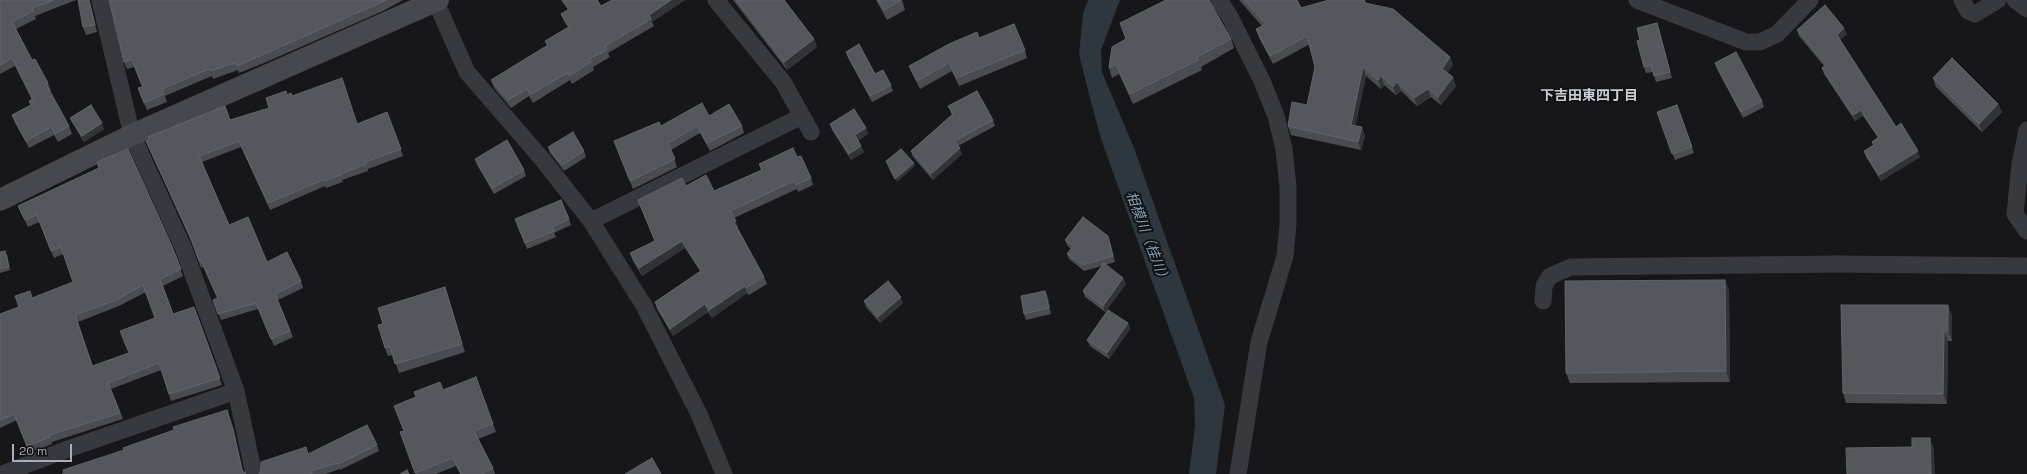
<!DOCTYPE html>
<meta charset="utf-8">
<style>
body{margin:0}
#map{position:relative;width:2027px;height:474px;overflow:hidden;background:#171719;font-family:"Space Grotesk",sans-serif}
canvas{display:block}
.scale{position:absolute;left:12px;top:444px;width:60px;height:18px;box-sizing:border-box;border:2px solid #a9afb9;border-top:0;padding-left:5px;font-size:12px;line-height:14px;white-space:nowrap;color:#a9afb9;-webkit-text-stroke:3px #121214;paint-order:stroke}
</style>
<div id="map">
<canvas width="2027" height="474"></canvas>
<div class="scale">20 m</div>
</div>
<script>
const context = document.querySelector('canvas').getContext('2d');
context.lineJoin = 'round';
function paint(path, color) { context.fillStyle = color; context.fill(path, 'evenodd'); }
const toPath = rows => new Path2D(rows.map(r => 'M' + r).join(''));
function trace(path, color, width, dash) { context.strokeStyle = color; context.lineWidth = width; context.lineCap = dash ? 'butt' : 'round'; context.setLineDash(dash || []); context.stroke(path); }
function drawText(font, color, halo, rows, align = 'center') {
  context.font = font + ' "Space Grotesk","Noto Sans JP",sans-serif'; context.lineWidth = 4; context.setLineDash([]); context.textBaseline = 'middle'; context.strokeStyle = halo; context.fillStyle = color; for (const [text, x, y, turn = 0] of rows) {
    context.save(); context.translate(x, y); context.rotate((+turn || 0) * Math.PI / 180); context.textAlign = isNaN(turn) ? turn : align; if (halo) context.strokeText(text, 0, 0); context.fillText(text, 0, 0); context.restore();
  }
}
const water = toPath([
 [1088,0,1120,0,1101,50,1102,72,1134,148,1225,405,1216,474,1189,474,1195,426,1194,398,1101,139,1091,102,1079,54,1083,14]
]);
const street = toPath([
 [100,0,132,135,183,247,236,391,254,474],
 [435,0,467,72,542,159,591,221,643,304,699,414,724,474],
 [716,0,783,82,811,132],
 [1219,0,1229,15,1262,81,1276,116,1284,149,1288,187,1288,224,1285,256,1259,342,1238,474],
 [1637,0,1746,42,1760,42,1777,34,1810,0],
 [1962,0,1968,11,1975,14,1998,0],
 [2015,0,2027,9],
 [2027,130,2020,164,2015,214,2027,231],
 [591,221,802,116],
 [1543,301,1544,286,1550,276,1571,267,1837,264,2027,266],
 [2,474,68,449,236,391]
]);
const secondary = toPath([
 [0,200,132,135,438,0]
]);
const wall = toPath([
 [0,0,76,0,35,16,36,19,16,29,32,60,48,83,51,91,50,91,69,126,72,134,58,142,54,135,29,148,15,123,12,115,31,105,29,101,32,100,15,66,0,74],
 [109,0,403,0,383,11,264,63,239,73,238,70,213,79,212,76,165,96,167,102,147,110,138,88,142,87,134,67,127,69,124,62],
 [561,0,597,0,601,6,685,0,652,22,654,26,608,53,610,57,593,67,594,70,572,84,570,80,533,103,529,96,511,108,494,88,491,80,547,46,545,41,568,27,564,21,561,14,568,10],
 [733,0,784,0,814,39,817,47,787,70],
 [876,0,902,0,905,10,887,20],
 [1239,0,1297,0,1301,8,1329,0,1365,0,1366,3,1450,57,1453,65,1447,73,1456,86,1441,105,1431,97,1417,106,1401,91,1396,95,1384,85,1381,89,1366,76,1355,126,1365,135,1361,150,1291,135,1288,126,1307,105,1315,67,1310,44,1273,64,1259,38,1256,29,1262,26],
 [90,2,97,32,86,35,83,27],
 [1659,29,1672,78,1656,82,1653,72,1646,73,1644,67,1640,40],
 [1797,30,1847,34,1840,40,1896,127,1920,157,1881,181,1866,157,1864,151,1873,145,1872,142,1878,138,1863,116,1855,121,1824,74,1822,68,1824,66,1799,36],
 [979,38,1025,50,1027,58,959,86,952,71,920,89,912,73,909,66],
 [1231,39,1234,48,1201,67,1202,70,1133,104,1119,74,1112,78,1109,68,1112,47],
 [846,52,891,85,893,91,872,102,848,58],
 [1715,63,1762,101,1764,107,1743,118,1717,69],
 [1933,78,1998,104,2002,112,1982,132,1936,87],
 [287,95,292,96,357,124,387,112,403,156,368,169,368,171,342,180,343,182,326,188,325,186,270,210,241,147,202,162,229,225,267,262,301,281,303,288,278,300,293,337,274,346,258,309,221,320,213,300,217,298,203,267,201,268,192,243,149,148,146,141,230,120,269,108],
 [1677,105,1694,153,1675,160,1657,112],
 [948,106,993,120,995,126,958,146,962,154,933,180,913,157,911,151,952,115],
 [709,116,742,126,744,133,710,151,700,133,671,150,677,167,633,189,614,141,661,126],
 [70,118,104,129,84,142,73,124],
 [830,124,866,128,868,134,858,141,861,146,864,152,851,160,832,130],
 [548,147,584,151,586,157,564,171,550,153],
 [797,157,811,178,813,185,798,192,797,189,734,218,738,228,737,229,764,277,767,284,749,295,747,293,712,318,708,312,673,336,657,309,655,302,700,271,685,248,642,276,633,261,630,253,655,241,638,200,686,186,714,191,761,170,759,164],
 [475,159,524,170,526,176,494,194,477,165],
 [97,162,171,244,183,276,163,286,173,314,194,307,222,385,171,401,161,370,111,389,123,419,52,442,52,444,29,453,17,420,0,428,0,314,18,307,32,298,73,282,63,254,54,258,39,222,28,227,18,206,99,168],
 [146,292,155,318,129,353,93,366,78,322,119,306],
 [569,219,571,225,554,233,556,237,527,249,517,225],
 [1065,240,1110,242,1115,262,1105,265,1123,278,1126,284,1105,312,1085,297,1083,291,1102,266,1084,271,1069,259,1067,254,1071,249,1067,245],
 [0,252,7,254,10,270,0,273],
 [445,287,465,352,399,373,393,355,388,356,385,348,383,324],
 [1729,290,1730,382,1570,383,1566,373],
 [1048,297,1051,314,1026,320,1024,314],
 [864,301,903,303,880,323,866,307],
 [1948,305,1952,316,1952,341,1948,341,1947,404,1846,403,1843,393],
 [1128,323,1130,329,1109,359,1090,346,1087,340],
 [476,377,496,432,478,439,493,468,495,474,460,474,456,466,436,474,416,474,400,432,404,431,443,390],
 [377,445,379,451,340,470,340,469,325,474,259,474,308,454]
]);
const shadedWall = toPath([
 [89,0,90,0,90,2,97,32,95,25],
 [671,0,685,0,652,22,649,15],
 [1657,23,1659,29,1672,78,1670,72],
 [1844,28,1847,34,1839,41,1837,35],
 [814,39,817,47,787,70,784,62],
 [1450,57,1453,65,1445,77,1442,69],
 [1363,67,1366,76,1354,133,1351,125],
 [1381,76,1384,85,1381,89,1378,80],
 [1453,77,1456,86,1441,105,1438,97],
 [1397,82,1401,91,1396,95,1393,87],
 [1428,89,1431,97,1417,106,1414,98],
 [1998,104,2002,112,1982,132,1979,124],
 [1861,110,1863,116,1855,121,1853,115],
 [102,123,104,129,84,142,82,136],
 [1362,127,1365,135,1361,150,1358,142],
 [866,128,868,134,857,141,855,135],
 [861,146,864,152,851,160,849,154],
 [960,148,962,154,933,180,931,174],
 [1918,151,1920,157,1881,181,1879,175],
 [914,163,915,166,897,182,895,179],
 [736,221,738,228,736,230,734,222],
 [682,241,685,248,642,276,639,268],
 [1123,278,1126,284,1105,312,1103,306],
 [1725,280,1729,290,1730,382,1726,371],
 [745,286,747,293,712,318,709,310],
 [445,287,448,296,465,352,462,344],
 [1045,291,1048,297,1051,314,1049,308],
 [901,297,903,303,880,323,878,317],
 [705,304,708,312,673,336,670,329],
 [1948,305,1952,316,1952,341,1948,331],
 [1128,323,1130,329,1109,359,1107,353],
 [1944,331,1948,341,1947,404,1943,394],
 [227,410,235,435,244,474,242,470],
 [1930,438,1934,448,1935,474,1931,474]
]);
const building = toPath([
 [0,0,54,0,32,8,33,11,12,22,32,60,35,59,48,83,46,84,69,126,55,134,51,127,26,141,12,115,31,105,29,101,33,99,12,58,0,65,0,0],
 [78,0,89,0,95,25,83,27,78,0],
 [109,0,386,0,262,55,237,66,235,63,210,71,209,69,162,89,164,94,144,103,138,88,143,87,132,59,124,62,109,0],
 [563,0,597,0,601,6,612,0,671,0,649,15,651,19,605,46,607,50,589,59,591,62,569,76,567,73,530,95,527,89,508,100,491,80,548,45,545,41,569,27,561,14,569,9,563,0],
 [736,0,784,0,814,39,784,62,736,0],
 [878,0,901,0,884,10,878,0],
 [1166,0,1209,0,1231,39,1197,57,1198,60,1130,94,1116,64,1109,68,1112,47,1126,39,1120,23,1166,0],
 [1244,0,1297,0,1301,8,1329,0,1364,0,1365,3,1393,9,1450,57,1442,69,1453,77,1438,97,1428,89,1414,98,1397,82,1393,87,1381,76,1378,80,1363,67,1351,125,1362,127,1358,142,1288,126,1292,102,1307,105,1315,67,1307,36,1270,56,1256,29,1266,24,1244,0],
 [1825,5,1844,28,1837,35,1896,127,1901,123,1918,151,1879,175,1864,151,1874,145,1872,142,1879,137,1861,110,1853,115,1822,68,1826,65,1797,30,1825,5],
 [1657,23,1670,72,1654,76,1651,65,1644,67,1637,41,1640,40,1637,28,1657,23],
 [1014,24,1025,50,956,78,949,63,917,81,909,66,949,44,977,32,979,38,1014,24],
 [859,44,875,74,883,70,891,85,870,96,846,52,859,44],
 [1736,52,1762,101,1741,112,1715,63,1736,52],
 [1952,58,1998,104,1979,124,1933,78,1952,58],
 [342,78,357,124,387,112,401,149,365,162,366,164,340,174,341,175,324,181,323,180,268,203,239,141,199,156,229,225,248,217,267,262,287,252,301,281,275,294,290,331,271,339,256,303,218,314,213,300,218,298,201,260,199,261,190,236,146,141,149,140,148,137,225,106,230,120,269,108,266,98,286,91,287,95,291,93,292,96,342,78],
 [977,91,993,120,954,141,960,148,931,174,911,151,953,114,948,106,977,91],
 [702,103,709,116,729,104,742,126,707,143,697,126,668,143,675,159,630,181,614,141,659,122,661,126,702,103],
 [91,105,102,123,82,136,70,118,91,105],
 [1677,105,1692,147,1672,154,1657,112,1677,105],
 [854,109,866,128,855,135,861,146,849,154,830,124,854,109],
 [573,132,584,151,562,165,548,147,573,132],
 [507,140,524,170,492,188,475,159,507,140],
 [793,148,797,157,801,156,811,178,796,185,794,181,730,211,736,221,734,222,764,277,746,288,745,286,709,310,705,304,670,329,655,302,701,271,682,241,639,268,630,253,655,241,638,200,682,178,686,186,706,175,714,191,762,170,759,164,793,148],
 [128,149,171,244,181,269,160,279,173,314,194,307,220,378,169,394,159,363,108,383,120,413,49,435,50,437,27,446,14,414,0,420,0,314,19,307,15,296,30,291,32,298,73,282,61,247,51,251,37,215,25,220,18,206,99,168,97,162,128,149],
 [143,285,155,318,120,331,129,353,92,366,75,315,116,300,143,285],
 [901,149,914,163,895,179,886,161,901,149],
 [561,200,569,219,552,227,554,231,525,243,515,219,561,200],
 [1083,217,1108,236,1113,256,1082,265,1067,254,1073,246,1065,240,1083,217],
 [5,251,9,267,0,269,0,252,5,251],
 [1104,263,1123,278,1103,306,1083,291,1104,263],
 [1725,280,1726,371,1566,373,1565,281,1725,280],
 [888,281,901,297,878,317,864,301,888,281],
 [445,287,462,344,395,364,390,346,385,348,378,325,383,324,378,308,445,287],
 [1045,291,1049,308,1024,314,1021,296,1045,291],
 [1841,305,1948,305,1948,331,1944,331,1943,394,1843,393,1841,305],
 [1108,310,1128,323,1107,353,1087,340,1108,310],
 [476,377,493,424,474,431,493,468,482,474,461,474,453,458,415,473,400,432,404,431,394,406,416,397,414,392,440,382,443,390,476,377],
 [227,410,233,429,242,470,246,474,62,474,64,473,63,470,124,450,123,448,174,430,173,427,227,410],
 [367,425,377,445,338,464,337,463,311,471,312,474,259,474,261,470,261,462,306,447,308,454,367,425],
 [1912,438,1930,438,1931,474,1847,474,1846,448,1912,447,1912,438],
 [652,458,661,474,625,474,652,458],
 [407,470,409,474,400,474,407,470]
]);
const neighbourhoodNames = [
 ["下吉田東四丁目",1589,96]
];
const waterNames = [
 ["相模川（桂川）",1147,238,69]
];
paint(water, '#2d373d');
trace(street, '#38393e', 17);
trace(secondary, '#46484e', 22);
paint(wall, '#4a4c51');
paint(shadedWall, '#313336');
paint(building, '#54575c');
trace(building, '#62656b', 1);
drawText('bold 14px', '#cacdd5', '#121214', neighbourhoodNames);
drawText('italic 14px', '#809eb4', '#121214', waterNames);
</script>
